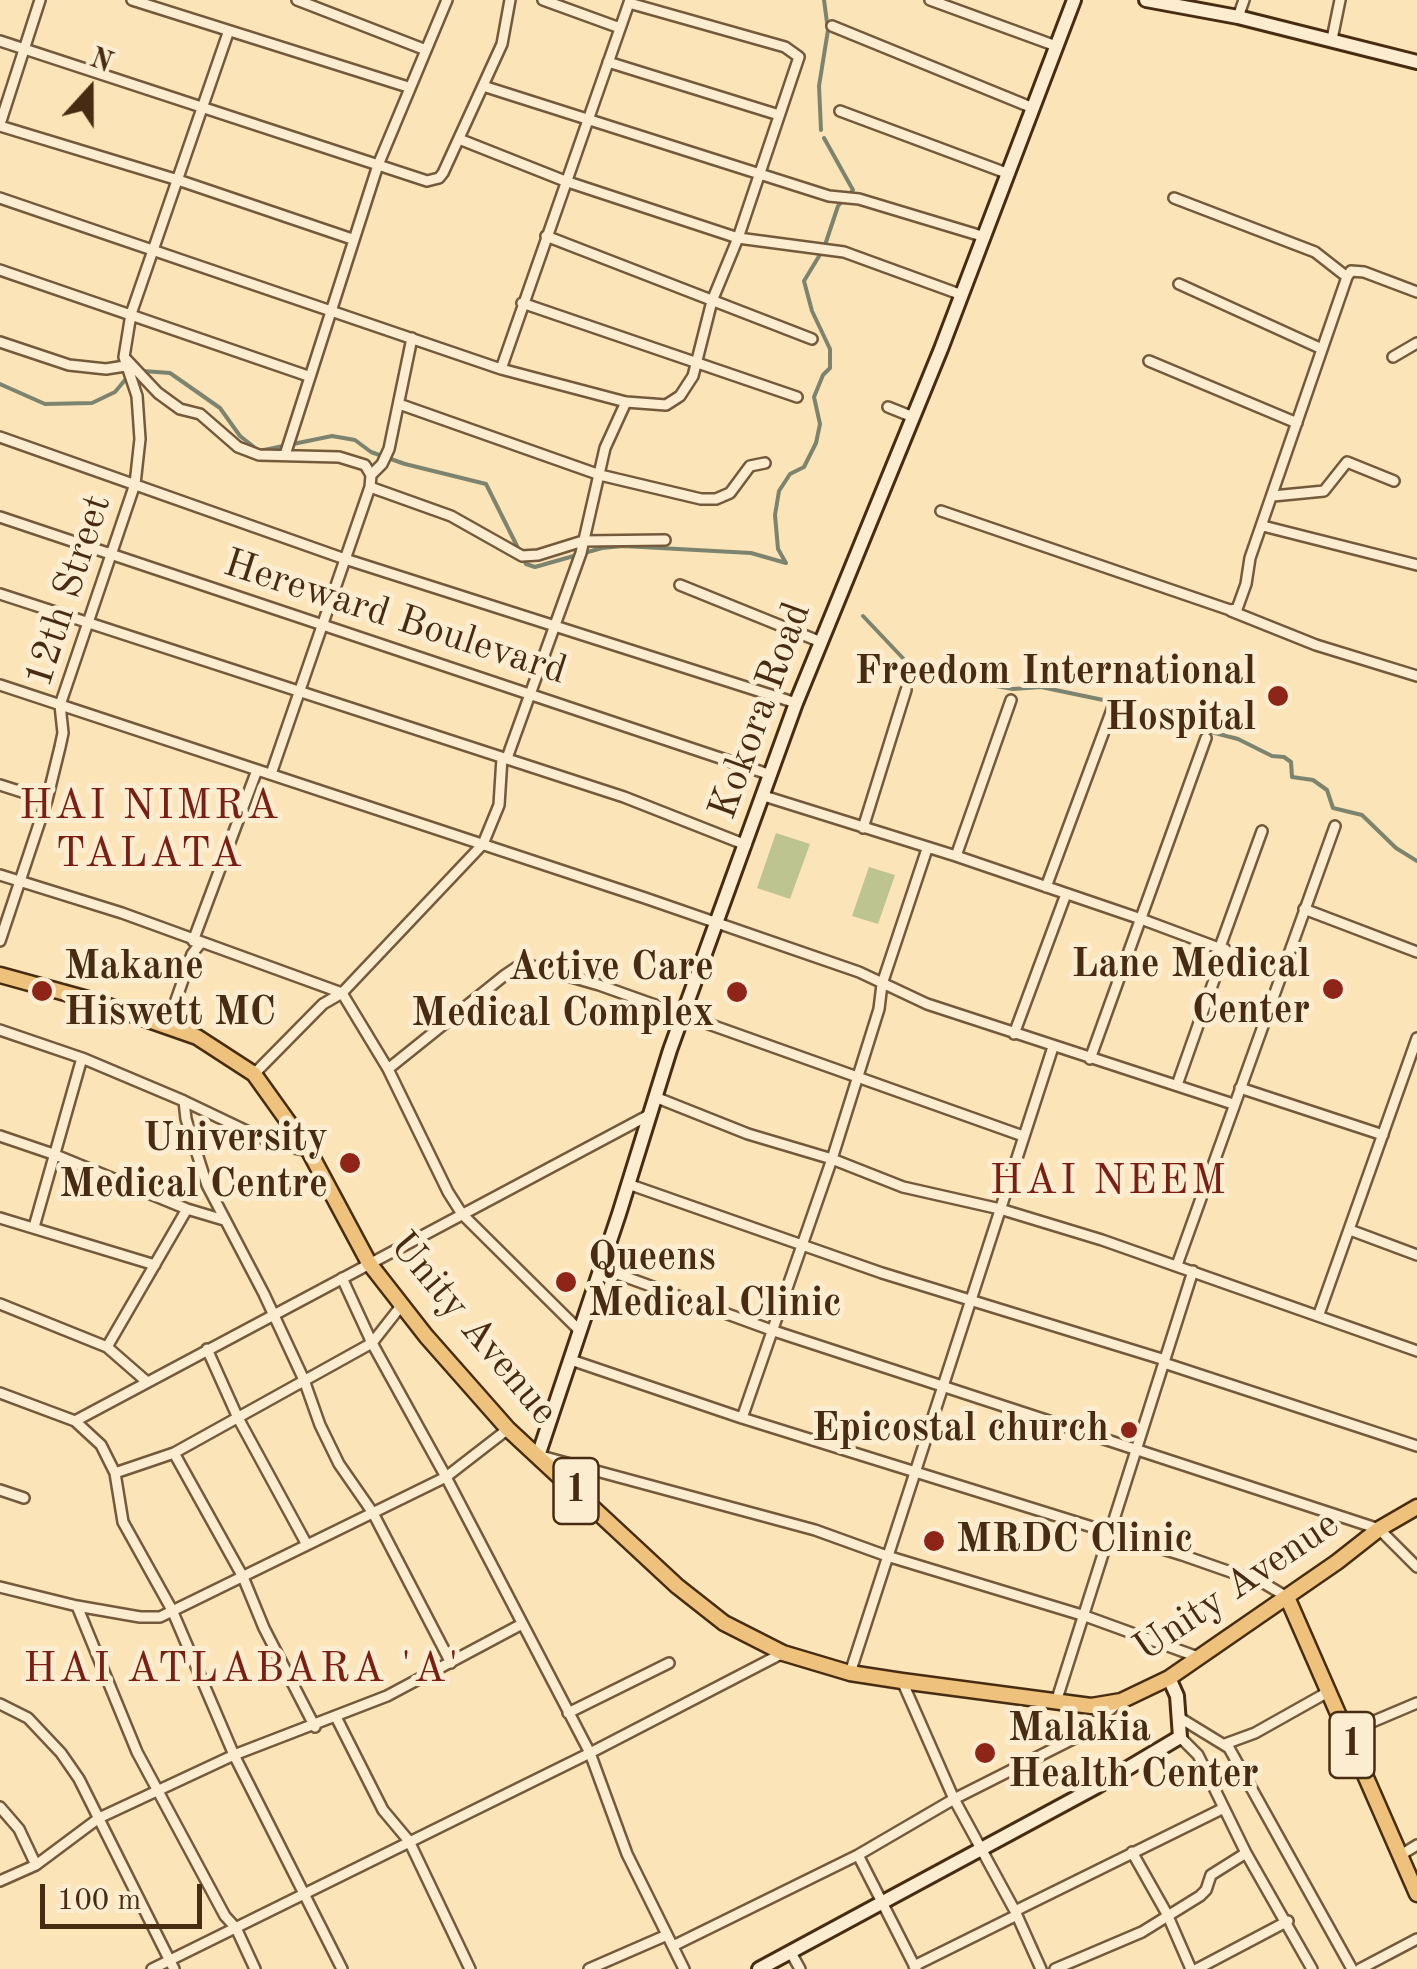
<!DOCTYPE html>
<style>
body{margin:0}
#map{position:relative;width:1417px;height:1969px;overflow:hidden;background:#fbe4b8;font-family:"Old Standard TT",serif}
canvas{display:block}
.north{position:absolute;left:40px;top:40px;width:100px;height:100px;-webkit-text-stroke:8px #fcedd1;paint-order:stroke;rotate:21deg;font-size:28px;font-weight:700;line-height:40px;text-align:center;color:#472c11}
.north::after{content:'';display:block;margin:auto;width:35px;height:45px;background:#472c11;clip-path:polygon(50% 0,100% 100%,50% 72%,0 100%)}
.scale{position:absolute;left:40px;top:1884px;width:162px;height:45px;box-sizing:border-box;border:5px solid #472c11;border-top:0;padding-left:12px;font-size:30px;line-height:35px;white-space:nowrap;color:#472c11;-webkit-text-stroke:8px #fcedd1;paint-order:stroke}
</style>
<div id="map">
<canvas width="1417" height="1969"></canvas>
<div class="north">N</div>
<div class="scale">100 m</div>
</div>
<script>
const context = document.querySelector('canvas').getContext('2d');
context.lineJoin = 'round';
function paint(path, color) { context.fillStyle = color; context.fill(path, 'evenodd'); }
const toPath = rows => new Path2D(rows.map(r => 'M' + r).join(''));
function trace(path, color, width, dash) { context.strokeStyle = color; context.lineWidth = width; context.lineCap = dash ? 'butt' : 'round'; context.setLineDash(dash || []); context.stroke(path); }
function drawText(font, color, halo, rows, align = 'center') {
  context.font = font + ' "Old Standard TT",serif'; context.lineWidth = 10; context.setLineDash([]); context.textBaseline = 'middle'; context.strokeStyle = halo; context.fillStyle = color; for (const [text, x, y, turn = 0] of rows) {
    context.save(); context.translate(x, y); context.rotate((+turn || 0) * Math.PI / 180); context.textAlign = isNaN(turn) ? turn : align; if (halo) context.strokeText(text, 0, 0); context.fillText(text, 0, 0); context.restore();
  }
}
const green = toPath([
 [776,833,810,844,790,899,757,888],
 [869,867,895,875,878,924,852,916]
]);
const stream = toPath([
 [821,130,819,86,828,30,824,0],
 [143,371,170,373,220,408,240,436,259,451,332,436,355,440,371,452,405,464,486,484,526,564,535,567,602,548,623,546,751,553,786,563],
 [0,384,45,404,92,403,115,392,130,374],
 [786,563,778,549,775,515,779,491,790,474,804,467,816,443,820,424,814,397,823,375,830,368,830,349,812,311,804,281,824,248,838,206,853,190,824,138],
 [863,616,916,672,1013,689,1041,687,1108,701,1153,717,1238,739,1272,756,1284,757,1291,762,1292,777,1313,780,1327,790,1333,808,1362,815,1396,848,1417,861]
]);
const street = toPath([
 [132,0,408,87],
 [297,0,426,50],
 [543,0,620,28],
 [930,0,1056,46],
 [1238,17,1244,0],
 [832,26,1033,108],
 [1332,39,1340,0],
 [0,41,427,181,439,178,443,173,502,44,510,0],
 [608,62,779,115],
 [483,86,829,196,859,199,985,237],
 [840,111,1009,174],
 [0,124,40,0],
 [0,126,178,180,352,239],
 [459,139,565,181,738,238,844,252,962,295],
 [0,198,501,369,626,402,666,405,680,396,693,376,712,301,738,238,799,57,785,47,629,3],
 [1174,198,1315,252,1347,277],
 [546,236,812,339],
 [0,270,308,376],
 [1179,284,1322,349],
 [522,303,797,397],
 [0,342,69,365,106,369,125,366],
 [1393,357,1417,343],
 [126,359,158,393,180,409,200,414,238,447,259,455,339,457,365,465,371,475,370,487,271,774],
 [1149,361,1297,423],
 [501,369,630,0],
 [399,404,600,475,701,499,716,499,730,493,750,466,765,463],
 [888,407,913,417],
 [0,437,345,559,796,703],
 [285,455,378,165,447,0],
 [371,475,382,464,389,449,412,338],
 [370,487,451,516,522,556,538,555,583,541,665,540],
 [1273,496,1324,491,1347,462,1394,481],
 [941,511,1230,610,1237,609,1246,584,1250,558,1347,277,1351,271,1364,272,1417,292],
 [0,517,771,775],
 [1263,526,1417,565],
 [680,585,821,642],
 [0,594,624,797,746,845],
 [1231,611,1316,645,1417,676],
 [0,685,645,898,859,972,927,1004,1233,1104],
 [507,758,581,553,605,448,626,402],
 [0,785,47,800],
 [764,796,956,856,1141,919,1283,972],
 [863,828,906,690],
 [956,856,1011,700],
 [0,875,122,913,342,993,388,1069,448,1192,462,1214,580,1331],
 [1046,887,1113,707],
 [1304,909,1417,952],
 [0,941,47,800,60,747,63,733,60,705,135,484,140,439,137,396,124,357,131,314,228,33],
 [193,941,257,770],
 [1220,947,1262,831],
 [167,1026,192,954,200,944],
 [0,1030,82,1058,184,1101,274,1144,308,1151],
 [1014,1034,1066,894],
 [1090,1059,1206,738],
 [388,1069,505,975,517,967,529,965,599,985,1023,1136],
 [254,1074,323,1004,342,993,483,844,499,805,502,758],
 [1177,1085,1225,949],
 [1240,1088,1383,1135],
 [655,1097,748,1134,832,1159,903,1187,1000,1209,1102,1240,1417,1351],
 [184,1101,186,1119,207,1185,264,1294,304,1380,320,1425,339,1464,373,1513,451,1663],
 [0,1136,53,1154,187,1209,224,1220],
 [628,1184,882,1273,1165,1360],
 [0,1218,155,1265],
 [34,1227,82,1058],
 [1350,1230,1417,1255],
 [1177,1265,1335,826],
 [601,1268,774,1331,1379,1529,1417,1567],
 [342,1278,372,1343,446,1477,590,1753,627,1854,684,1969],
 [0,1304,107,1347,146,1381],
 [1319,1314,1417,1038],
 [107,1347,187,1209],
 [207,1349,238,1418,306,1543],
 [571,1360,742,1418,1182,1555,1265,1584,1287,1597],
 [1164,1363,1417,1446],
 [0,1393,75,1421,101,1445,115,1473,123,1522,172,1610,234,1755,342,1969],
 [742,1418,832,1159,879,1009,882,984,927,849],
 [75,1421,649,1115],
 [174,1453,243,1577,264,1628,315,1727],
 [541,1456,815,1530,887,1556,1085,1616,1198,1657],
 [115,1473,174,1453,372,1343,401,1306],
 [0,1490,24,1498],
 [0,1587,77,1606,140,1617,160,1617,446,1477,508,1429],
 [77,1606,137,1752,225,1916,236,1928,255,1969],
 [850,1673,1053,1047],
 [902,1681,954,1799,1015,1911,1041,1969],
 [1056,1702,1193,1271],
 [0,1704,28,1718,61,1753,79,1779,174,1969],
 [568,1713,669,1663],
 [336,1717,383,1810,409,1841,470,1969],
 [1180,1718,1229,1748,1352,1969],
 [1346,1733,1417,1703],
 [1180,1737,1198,1755,1246,1853,1312,1969],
 [1225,1744,1255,1733,1328,1692],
 [0,1807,19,1829,36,1865],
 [1132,1852,1167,1914,1191,1969],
 [858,1855,916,1969],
 [1399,1856,1417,1845],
 [0,1881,36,1865,99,1818,234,1755,387,1696,522,1624],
 [1015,1911,1224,1808],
 [673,1946,858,1855,954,1799,1077,1737,1117,1704],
 [790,1951,800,1969],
 [914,1966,1017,1915],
 [152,1969,590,1753,783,1653],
 [589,1969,667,1935],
 [1055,1969,1142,1932,1200,1896,1206,1890,1211,1875,1246,1853],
 [1197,1969,1288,1921],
 [1360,1969,1417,1939]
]);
const secondary = toPath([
 [1146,0,1238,17,1417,62],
 [538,1456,619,1214,670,1050,796,703,941,349,1074,0],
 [759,1969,1096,1787,1180,1737,1177,1696,1169,1678]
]);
const primary = toPath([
 [0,975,91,1000,197,1037,254,1074,309,1151,369,1263,426,1336,508,1429,677,1586,724,1623,783,1653,850,1673,902,1681,1091,1706,1121,1701,1169,1678,1337,1562,1379,1529,1417,1507],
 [1287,1597,1417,1894]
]);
const markers = [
 [1278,696,12,"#8f2418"],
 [1333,989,12,"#8f2418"],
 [42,991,12,"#8f2418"],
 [737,992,12,"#8f2418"],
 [350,1163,12,"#8f2418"],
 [566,1282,12,"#8f2418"],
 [1129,1430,10,"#8f2418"],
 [934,1541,12,"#8f2418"],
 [985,1753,12,"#8f2418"]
];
const shields = [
 [576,1491,45],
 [1352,1745,45]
];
const shieldNames = [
 ["1",576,1491],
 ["1",1352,1745]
];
const streetNames = [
 ["12th Street",69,591,-72],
 ["Hereward Boulevard",395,618,18],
 ["Kokora Road",761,711,-70],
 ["Unity Avenue",473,1329,50],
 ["Unity Avenue",1237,1587,-34]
];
const poiNames = [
 ["Freedom International",1256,673],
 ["Hospital",1256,719],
 ["Lane Medical",1310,966],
 ["Center",1310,1012],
 ["Makane",64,968,"left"],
 ["Hiswett MC",64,1014,"left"],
 ["Active Care",714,969],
 ["Medical Complex",714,1015],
 ["University",328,1140],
 ["Medical Centre",328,1186],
 ["Queens",588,1259,"left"],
 ["Medical Clinic",588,1305,"left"],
 ["Epicostal church",1109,1430],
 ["MRDC Clinic",956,1541,"left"],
 ["Malakia",1008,1730,"left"],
 ["Health Center",1008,1776,"left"]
];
const neighbourhoodNames = [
 ["HAI NIMRA",150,807],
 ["TALATA",150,855],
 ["HAI NEEM",1109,1182],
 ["HAI ATLABARA 'A'",242,1670]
];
paint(green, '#bec48f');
trace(stream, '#7c846f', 4);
trace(street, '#745a3b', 14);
trace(secondary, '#472c11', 18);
trace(primary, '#472c11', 19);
trace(street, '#fcedd1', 9);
trace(secondary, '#fcedd1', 12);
trace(primary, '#eec27c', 14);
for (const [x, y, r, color] of markers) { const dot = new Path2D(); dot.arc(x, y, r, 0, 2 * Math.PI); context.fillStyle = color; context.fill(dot); trace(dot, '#fcedd1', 4); }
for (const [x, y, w] of shields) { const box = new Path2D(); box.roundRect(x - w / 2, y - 33, w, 66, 8); context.fillStyle = '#fcedd1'; context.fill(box); trace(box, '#472c11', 2.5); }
drawText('bold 38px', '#472c11', null, shieldNames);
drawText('40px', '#472c11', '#fcedd1', streetNames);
drawText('bold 40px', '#472c11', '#fcedd1', poiNames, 'right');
context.letterSpacing = '2.5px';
drawText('42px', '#7a1f14', '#fcedd1', neighbourhoodNames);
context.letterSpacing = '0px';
</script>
